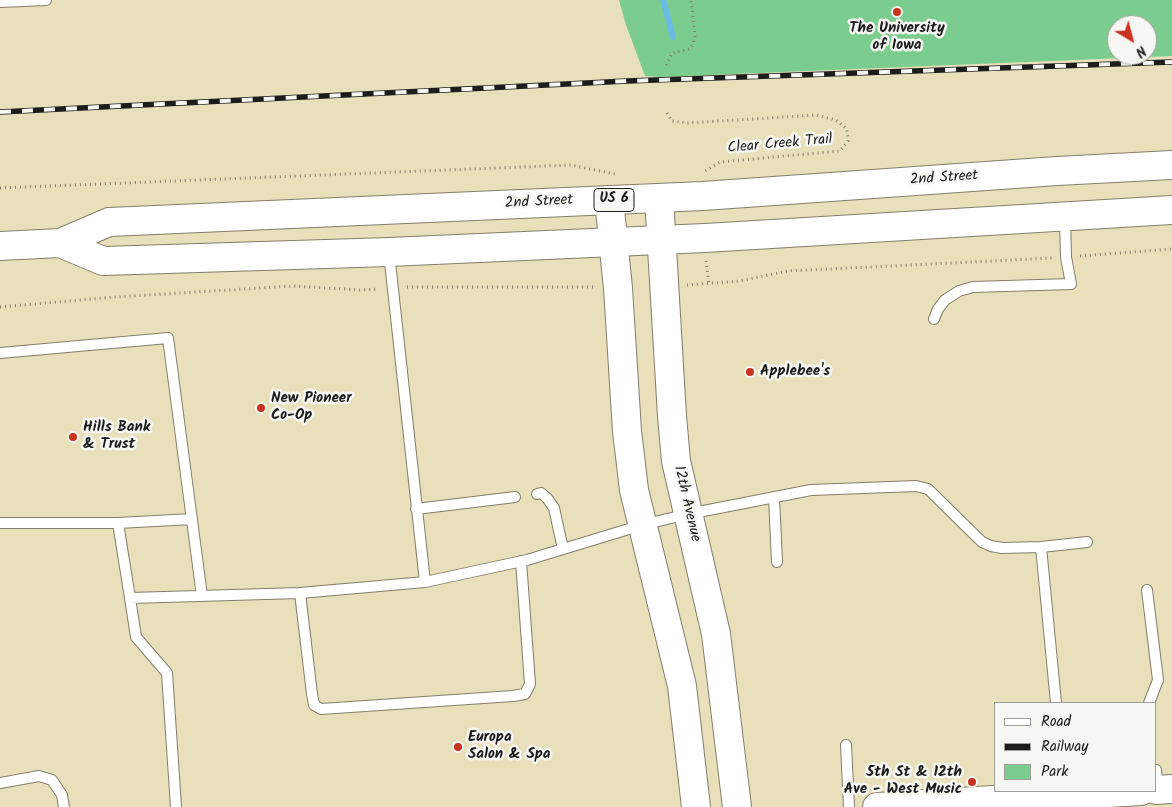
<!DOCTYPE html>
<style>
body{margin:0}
#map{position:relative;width:1172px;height:807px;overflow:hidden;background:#e8e0ba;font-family:Kalam,sans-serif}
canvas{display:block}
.legend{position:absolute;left:994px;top:702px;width:162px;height:90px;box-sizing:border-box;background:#f6f6f2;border:1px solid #9f9f9c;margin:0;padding:6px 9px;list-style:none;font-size:15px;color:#1c1c1c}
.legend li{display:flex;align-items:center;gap:10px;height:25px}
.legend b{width:25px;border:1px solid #9f9f9c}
.north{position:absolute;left:1107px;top:15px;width:50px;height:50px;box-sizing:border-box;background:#f6f6f2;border:1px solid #9f9f9c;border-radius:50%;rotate:143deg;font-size:14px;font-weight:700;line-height:20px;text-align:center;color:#1c1c1c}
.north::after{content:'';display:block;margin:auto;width:18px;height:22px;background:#c8321e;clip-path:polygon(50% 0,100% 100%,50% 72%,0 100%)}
</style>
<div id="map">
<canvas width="1172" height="807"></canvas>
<ul class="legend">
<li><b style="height:6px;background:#fff"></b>Road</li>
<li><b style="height:6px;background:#1c1c1c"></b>Railway</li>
<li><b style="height:14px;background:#7bcd8f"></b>Park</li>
</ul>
<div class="north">N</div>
</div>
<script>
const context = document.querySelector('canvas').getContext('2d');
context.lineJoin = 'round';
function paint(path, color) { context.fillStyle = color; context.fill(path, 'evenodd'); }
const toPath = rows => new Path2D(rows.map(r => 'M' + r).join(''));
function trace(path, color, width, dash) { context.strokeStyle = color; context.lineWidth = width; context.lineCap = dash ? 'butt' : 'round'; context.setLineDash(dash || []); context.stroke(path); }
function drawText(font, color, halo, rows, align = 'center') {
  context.font = font + ' Kalam,sans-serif'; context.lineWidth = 5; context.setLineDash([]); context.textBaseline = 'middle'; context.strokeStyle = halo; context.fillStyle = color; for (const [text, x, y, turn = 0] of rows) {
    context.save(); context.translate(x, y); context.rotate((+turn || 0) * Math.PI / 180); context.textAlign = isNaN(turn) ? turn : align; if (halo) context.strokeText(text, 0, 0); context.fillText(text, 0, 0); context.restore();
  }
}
const green = toPath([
 [619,0,1172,0,1172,56,661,77,645,76,626,25],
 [1117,25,1147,25,1147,55,1117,55]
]);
const stream = toPath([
 [663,0,673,37]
]);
const path = toPath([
 [666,65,672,53,690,49,693,44,695,36,691,0],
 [667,113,672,121,687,123,816,115,836,120,847,129,848,141,840,151,720,162,705,171],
 [0,188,571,165,615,174],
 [1080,256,1172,249],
 [706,261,709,284],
 [687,285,740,281,788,271,1052,258],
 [407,287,593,287],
 [0,307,115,297,293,286,360,290,378,289]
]);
const lane = toPath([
 [0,2,46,0],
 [389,253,425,582],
 [934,319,938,309,945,300,959,291,973,287,1071,284,1066,257,1065,218],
 [0,353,168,338,202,596],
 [537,494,541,493,547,498,554,508,563,549],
 [774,498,777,562],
 [416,509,515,497],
 [0,523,118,523,192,519],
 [118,523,130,598],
 [1041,547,1056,703],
 [1147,590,1158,680,1149,703],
 [300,593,312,694,314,705,321,709,513,696,525,694,530,684,521,561],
 [846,745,849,807],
 [1156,770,1158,789],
 [0,783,39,776,52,780,62,795,64,807],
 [176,807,167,673,136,637,130,598,300,593,425,582,527,560,642,525,688,514,811,490,916,486,928,489,982,542,991,546,1002,548,1041,547,1087,542]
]);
const secondary = toPath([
 [659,198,672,416,676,461,716,634,737,807],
 [609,200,618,288,627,431,634,490,682,686,696,807],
 [1156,790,1172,789],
 [877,807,1141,791]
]);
const primary = toPath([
 [60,243,103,261,389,252,705,238,1172,210],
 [0,246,60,243,109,222,703,196,1057,171,1172,165]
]);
const rail = toPath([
 [0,112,627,81,1172,62]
]);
const markers = [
 [897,12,5,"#c8321e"],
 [750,372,5,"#c8321e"],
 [261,408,5,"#c8321e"],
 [73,437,5,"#c8321e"],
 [458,747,5,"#c8321e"],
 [972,782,5,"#c8321e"]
];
const shields = [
 [614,200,40]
];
const shieldNames = [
 ["US 6",614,200]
];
const poiNames = [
 ["The University",897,29,"center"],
 ["of Iowa",897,46,"center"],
 ["Applebee's",760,372],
 ["New Pioneer",271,399],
 ["Co-Op",271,416],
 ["Hills Bank",83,428],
 ["& Trust",83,445],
 ["Europa",468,738],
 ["Salon & Spa",468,755],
 ["5th St & 12th",962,773,"right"],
 ["Ave - West Music",962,790,"right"]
];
const streetNames = [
 ["Clear Creek Trail",780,145,-5],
 ["2nd Street",944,179,-4],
 ["2nd Street",539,203,-3],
 ["12th Avenue",686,504,77]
];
paint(green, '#7bcd8f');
trace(stream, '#6abbe5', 6);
trace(lane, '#827e6b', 12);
trace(secondary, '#827e6b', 30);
trace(primary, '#827e6b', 30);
trace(path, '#827e6b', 3, [1, 4]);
trace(lane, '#fff', 10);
trace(secondary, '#fff', 28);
trace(primary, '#fff', 28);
trace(rail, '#1c1c1c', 5.5);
trace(rail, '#f6f6f2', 4, [11]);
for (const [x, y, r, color] of markers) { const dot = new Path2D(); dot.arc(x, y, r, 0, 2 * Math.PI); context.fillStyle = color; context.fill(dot); trace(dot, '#f6f6f2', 2); }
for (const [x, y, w] of shields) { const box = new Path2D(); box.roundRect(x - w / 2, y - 11.5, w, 23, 4); context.fillStyle = '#f6f6f2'; context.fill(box); trace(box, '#1c1c1c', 1); }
drawText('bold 14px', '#1c1c1c', null, shieldNames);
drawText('bold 15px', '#1c1c1c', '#f6f6f2', poiNames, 'left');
drawText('15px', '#1c1c1c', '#f6f6f2', streetNames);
</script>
